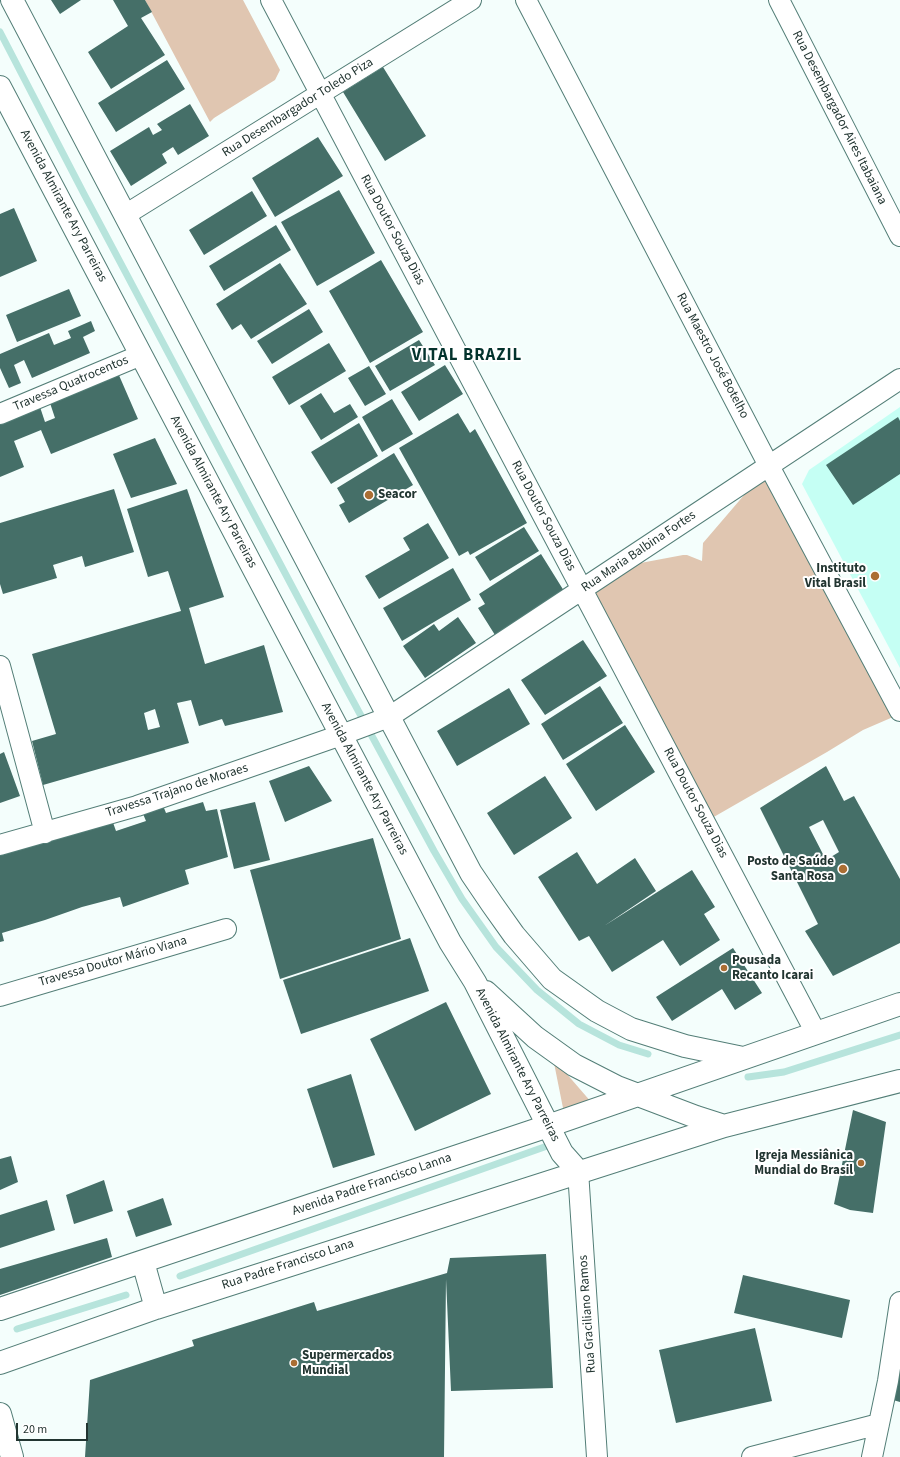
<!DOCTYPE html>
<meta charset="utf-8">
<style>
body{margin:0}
#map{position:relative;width:900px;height:1457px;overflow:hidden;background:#f4fefc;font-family:"Source Sans 3",sans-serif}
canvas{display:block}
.scale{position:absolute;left:16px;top:1423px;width:72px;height:18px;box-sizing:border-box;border:2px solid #223531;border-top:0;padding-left:5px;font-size:12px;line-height:14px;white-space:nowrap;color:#223531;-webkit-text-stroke:3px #fff;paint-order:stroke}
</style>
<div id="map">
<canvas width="900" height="1457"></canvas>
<div class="scale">20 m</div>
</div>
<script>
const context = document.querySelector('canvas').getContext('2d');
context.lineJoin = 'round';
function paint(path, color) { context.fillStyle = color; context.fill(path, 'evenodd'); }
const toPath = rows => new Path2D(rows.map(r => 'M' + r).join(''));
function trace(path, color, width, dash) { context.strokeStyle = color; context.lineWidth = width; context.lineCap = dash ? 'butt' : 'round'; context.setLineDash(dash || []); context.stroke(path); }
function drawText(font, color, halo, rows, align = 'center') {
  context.font = font + ' "Source Sans 3",sans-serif'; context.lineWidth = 4; context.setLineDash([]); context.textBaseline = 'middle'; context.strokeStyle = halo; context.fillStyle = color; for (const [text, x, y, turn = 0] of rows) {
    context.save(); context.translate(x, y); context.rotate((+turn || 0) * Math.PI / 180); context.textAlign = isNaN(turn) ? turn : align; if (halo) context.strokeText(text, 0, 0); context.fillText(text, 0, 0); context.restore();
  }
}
const built = toPath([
 [900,407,900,668,802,484,809,470]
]);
const green = toPath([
 [145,0,243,0,280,70,275,80,214,118,210,122],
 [769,466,900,714,863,730,827,752,705,822,582,590,614,568,683,555,687,555,702,561,703,543],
 [553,1058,592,1103,564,1113]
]);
const stream = toPath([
 [0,32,84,194,346,688,434,851,462,899,496,947,537,990,579,1024,619,1045,648,1054],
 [748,1077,784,1072,900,1035],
 [180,1276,550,1145],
 [17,1329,126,1295]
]);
const building = toPath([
 [51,0,81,0,60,14],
 [113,0,145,0,152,12,141,18,165,55,111,89,88,52,128,26],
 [167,60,185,89,116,132,98,103],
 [383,67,426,136,385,161,343,92],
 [190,104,209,136,178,155,173,147,162,154,167,163,131,186,110,151,149,127,153,135,162,130,157,124],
 [318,137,343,176,275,217,252,178],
 [339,190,375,253,317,286,281,222],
 [252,191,267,216,204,255,189,230],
 [14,208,37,261,0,277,0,214],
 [276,225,291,250,224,291,209,266],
 [381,260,423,332,370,363,329,291],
 [280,263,307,304,251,339,241,324,232,330,216,304],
 [69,289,81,316,17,342,6,315],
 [309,309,323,332,272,364,257,341],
 [91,321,95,331,83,337,90,353,32,378,24,360,14,365,21,383,9,388,0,368,0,354,49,333,54,345,71,338,68,331],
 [419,340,435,365,390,391,375,366],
 [329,343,346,371,289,405,272,377],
 [445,365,463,394,419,421,401,392],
 [369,366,386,394,365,406,348,378],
 [118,373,138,419,51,454,41,430,14,441,24,467,0,477,0,419,39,404,45,422,55,418,50,403],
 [321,393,334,413,350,404,358,417,321,440,300,406],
 [392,399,413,434,382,452,362,417],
 [458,413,470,433,475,429,527,523,470,555,468,551,459,556,399,448],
 [898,417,900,421,900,474,853,505,826,465],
 [359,423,378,456,331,484,311,452],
 [155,438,177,484,131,498,113,454],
 [394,453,413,485,349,523,339,505,345,502,337,488],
 [114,489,134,552,85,567,82,556,53,565,57,578,3,594,0,584,0,523],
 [187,489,224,597,189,608,205,664,264,645,283,712,225,726,222,719,199,726,191,700,177,703,189,743,43,785,32,741,56,734,32,654,181,611,168,571,148,577,127,509],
 [155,709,160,727,148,730,144,713],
 [428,523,449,558,379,599,365,576,410,550,403,538],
 [524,527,539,551,490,581,475,557],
 [541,554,564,591,495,635,478,608,485,604,479,594],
 [453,568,471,600,402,641,383,608],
 [458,617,476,643,425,678,403,646,434,624,439,631],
 [583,640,607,676,545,715,521,680],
 [600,686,623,723,563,760,541,724],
 [509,688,530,724,457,766,437,731],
 [625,725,655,772,596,811,566,764],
 [4,752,20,796,0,803,0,754],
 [309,766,332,801,285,822,269,781],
 [826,766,844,801,854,796,900,879,900,943,833,976,805,931,818,924,760,808],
 [823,820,839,852,826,860,809,827],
 [545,776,572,818,514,855,487,813],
 [203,802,206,811,217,809,228,857,185,870,189,884,123,907,120,897,82,907,45,920,2,933,4,941,0,942,0,850,111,817,116,831,146,821,141,809,162,803,166,813],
 [255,802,270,860,234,869,220,810],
 [373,838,401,939,280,979,250,870],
 [577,852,597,884,635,858,656,891,604,926,692,870,715,907,704,914,720,940,680,966,663,940,612,972,589,936,579,941,538,877],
 [410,938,429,991,301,1034,283,980],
 [733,948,762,993,735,1010,722,989,672,1021,656,997],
 [446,1002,491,1094,415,1131,370,1039],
 [351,1074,375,1155,333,1168,307,1089],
 [853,1110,886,1122,873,1213,850,1210,834,1204],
 [11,1156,18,1182,0,1190,0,1159],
 [104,1180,113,1211,74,1224,66,1195],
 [163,1198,172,1225,136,1237,127,1211],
 [47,1200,55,1230,0,1248,0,1215],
 [107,1238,112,1257,0,1295,0,1269],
 [546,1254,553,1388,451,1391,446,1279,444,1457,85,1457,90,1380,194,1346,192,1340,314,1302,317,1311,447,1273,450,1258],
 [743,1275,850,1300,842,1338,734,1313],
 [755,1328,772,1401,676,1423,659,1350],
 [899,1372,900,1372,900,1402,893,1400]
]);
const street = toPath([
 [271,0,816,1033],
 [526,0,769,466,900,711],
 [779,0,900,236],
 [125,215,471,0],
 [0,414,141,355],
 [0,666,45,833],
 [0,845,137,806,341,735,389,717,900,379],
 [0,996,226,929],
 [578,1171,597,1457],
 [752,1457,879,1424],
 [872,1457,888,1381,900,1302]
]);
const secondary = toPath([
 [12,0,471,873,492,904,514,935,552,979,597,1011,631,1029,685,1046,743,1058],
 [0,87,450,942,475,982,562,1153,578,1171],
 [486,992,535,1037,574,1065,617,1087,696,1117,724,1126],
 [143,1262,156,1308],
 [0,1309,548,1126,900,1004],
 [0,1363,156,1308,724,1126,900,1081],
 [0,1414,12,1457]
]);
const markers = [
 [369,495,5,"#ab6e33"],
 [875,576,5,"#ab6e33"],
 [843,869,5,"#ab6e33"],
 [724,968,4,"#ab6e33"],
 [861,1163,4,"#ab6e33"],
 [294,1363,4,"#ab6e33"]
];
const streetNames = [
 ["Rua Desembargador Toledo Piza",298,108,-32],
 ["Rua Desembargador Aires Itabaiana",839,118,63],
 ["Avenida Almirante Ary Parreiras",63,206,62],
 ["Rua Doutor Souza Dias",392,230,62],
 ["Rua Maestro José Botelho",712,356,62],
 ["Travessa Quatrocentos",71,384,-23],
 ["Avenida Almirante Ary Parreiras",213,492,62],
 ["Rua Doutor Souza Dias",543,516,62],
 ["Rua Maria Balbina Fortes",639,552,-34],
 ["Avenida Almirante Ary Parreiras",364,779,62],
 ["Travessa Trajano de Moraes",177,791,-18],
 ["Rua Doutor Souza Dias",695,803,62],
 ["Travessa Doutor Mário Viana",113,962,-16],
 ["Avenida Almirante Ary Parreiras",517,1065,63],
 ["Avenida Padre Francisco Lanna",372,1185,-19],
 ["Rua Padre Francisco Lana",288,1265,-18],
 ["Rua Graciliano Ramos",588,1314,-94]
];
const poiNames = [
 ["Seacor",378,495],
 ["Instituto",866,569,"right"],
 ["Vital Brasil",866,584,"right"],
 ["Posto de Saúde",834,862,"right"],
 ["Santa Rosa",834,877,"right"],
 ["Pousada",732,961],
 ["Recanto Icarai",732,976],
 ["Igreja Messiânica",853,1156,"right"],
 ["Mundial do Brasil",853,1171,"right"],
 ["Supermercados",302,1356],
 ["Mundial",302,1371]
];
const districtNames = [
 ["VITAL BRAZIL",467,356]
];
paint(built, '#c5fff4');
paint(green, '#e0c6b1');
trace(stream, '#b7e4dc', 7);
paint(building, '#456f68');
trace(street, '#537e77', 22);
trace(secondary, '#537e77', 24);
trace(street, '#fff', 20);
trace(secondary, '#fff', 22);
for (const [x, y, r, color] of markers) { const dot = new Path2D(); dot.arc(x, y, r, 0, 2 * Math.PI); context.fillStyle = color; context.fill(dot); trace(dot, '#fff', 1.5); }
drawText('13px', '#223531', '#fff', streetNames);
drawText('bold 13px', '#223531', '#fff', poiNames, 'left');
context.letterSpacing = '1px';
drawText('bold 17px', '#03332d', '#fff', districtNames);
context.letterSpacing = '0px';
</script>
